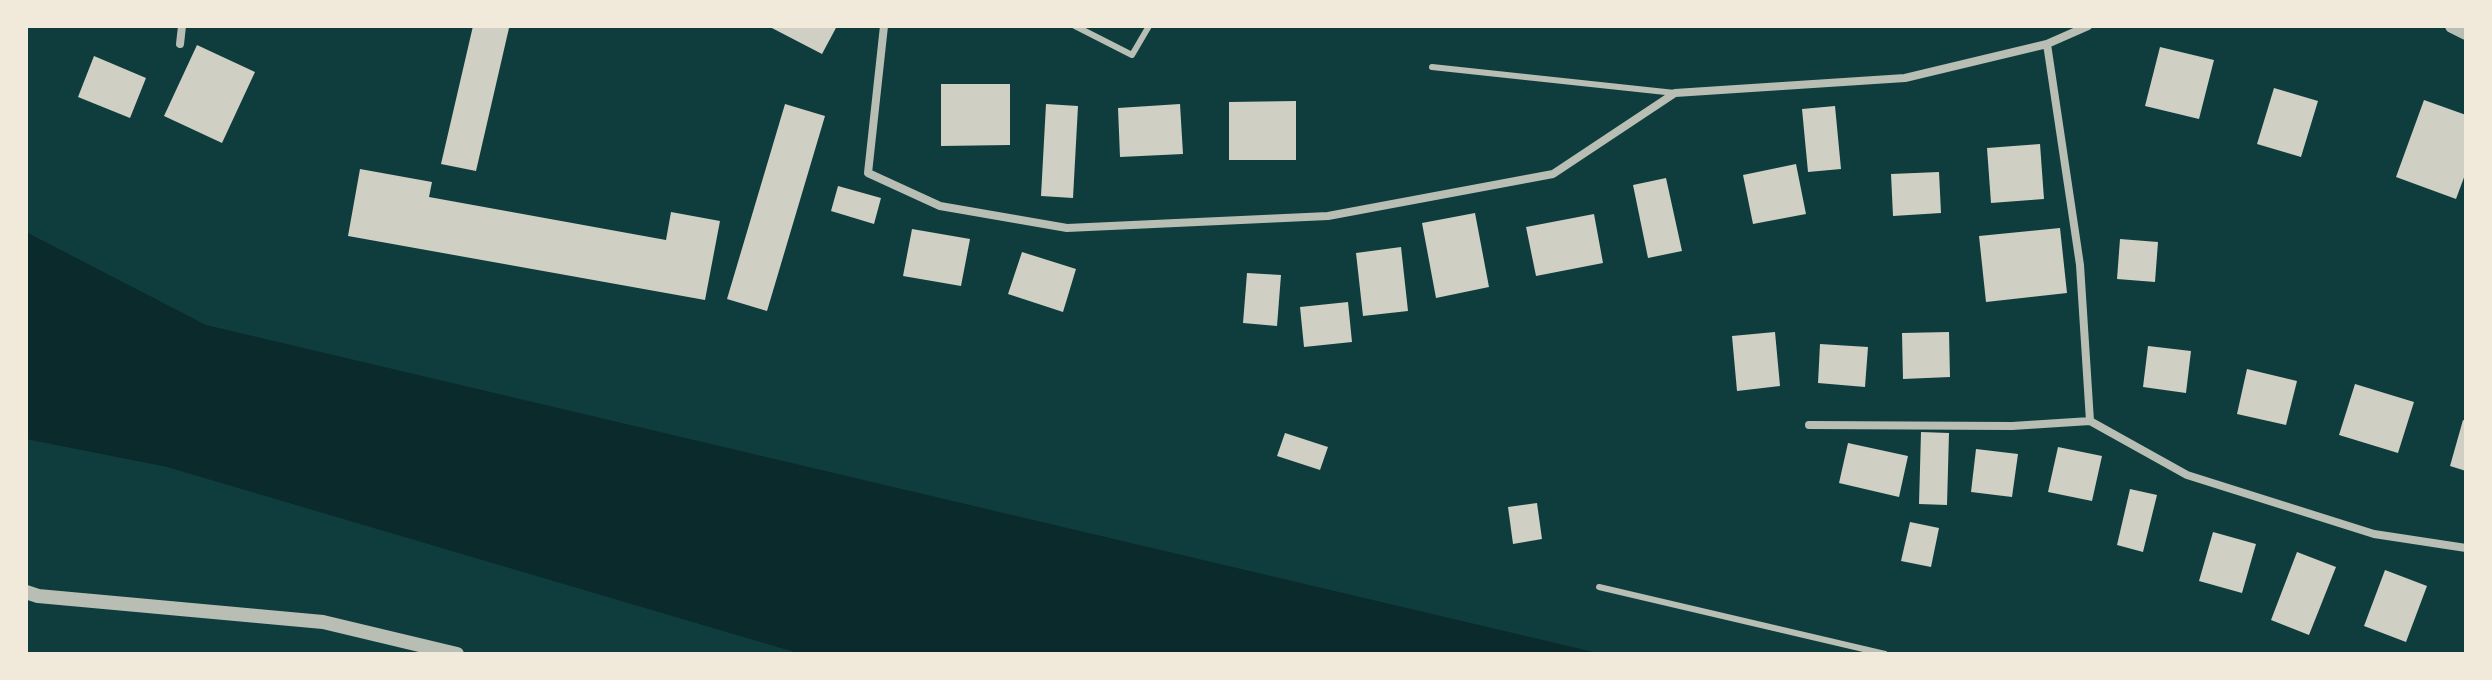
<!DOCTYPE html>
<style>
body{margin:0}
#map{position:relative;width:2492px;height:680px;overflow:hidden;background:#0f3d3e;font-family:Raleway,sans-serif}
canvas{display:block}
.frame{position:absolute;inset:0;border:28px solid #f1e9da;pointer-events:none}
</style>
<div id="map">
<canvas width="2492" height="680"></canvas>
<div class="frame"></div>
</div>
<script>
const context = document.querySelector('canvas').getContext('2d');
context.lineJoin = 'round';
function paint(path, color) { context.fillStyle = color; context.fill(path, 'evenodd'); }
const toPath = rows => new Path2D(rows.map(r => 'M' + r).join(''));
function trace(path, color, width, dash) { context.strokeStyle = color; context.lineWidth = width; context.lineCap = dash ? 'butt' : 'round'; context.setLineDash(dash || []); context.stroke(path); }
const water = toPath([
 [26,232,206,325,1602,654,801,654,167,467,26,439]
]);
const building = toPath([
 [473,26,509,28,476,171,441,164],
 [768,26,837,26,822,54],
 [197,45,255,72,222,143,164,116],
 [2160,47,2214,60,2199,119,2145,106],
 [94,56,146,78,130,118,78,97],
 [941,84,1010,84,1010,145,941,146],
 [2274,88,2318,101,2301,157,2257,144],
 [2424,100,2466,115,2466,172,2456,199,2396,177],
 [1296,101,1296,160,1229,160,1229,102],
 [785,104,825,116,767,311,727,299],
 [1046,104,1078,106,1073,198,1041,196],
 [1180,104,1183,154,1120,157,1118,108],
 [1835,106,1841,169,1808,172,1802,109],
 [2040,144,2044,199,1991,203,1987,148],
 [1796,164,1806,214,1753,224,1743,175],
 [360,169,432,182,429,197,666,240,671,212,720,221,705,300,348,236],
 [1939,172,1941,213,1893,216,1891,174],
 [1666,178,1682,251,1648,258,1633,185],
 [838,186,881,198,874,224,831,211],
 [1475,213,1489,287,1436,298,1422,223],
 [1594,214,1603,263,1536,276,1526,227],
 [2060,228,2067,293,1986,302,1979,236],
 [912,229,970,239,961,286,903,276],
 [2120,239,2158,242,2155,282,2117,279],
 [1401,247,1408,311,1363,316,1356,253],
 [1022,252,1076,269,1063,312,1008,294],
 [1247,273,1281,275,1277,326,1243,323],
 [1348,302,1352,342,1304,347,1300,307],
 [1775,332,1780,386,1737,391,1732,336],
 [1949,332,1950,377,1903,379,1902,333],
 [1820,344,1868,347,1865,387,1818,383],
 [2148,346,2191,351,2186,393,2143,387],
 [2247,369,2297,381,2286,425,2237,414],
 [2355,384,2414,402,2398,453,2339,435],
 [2463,420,2466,421,2466,471,2450,466],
 [1921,432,1949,433,1947,505,1919,504],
 [1285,433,1328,447,1320,470,1277,456],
 [1848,443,1908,456,1899,497,1839,483],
 [2058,447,2102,456,2092,501,2048,492],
 [1976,449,2018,454,2012,497,1971,492],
 [2130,489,2157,495,2143,552,2117,545],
 [1537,503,1542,539,1513,544,1508,507],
 [1910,522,1939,528,1931,567,1901,561],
 [2213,532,2256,544,2242,593,2199,581],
 [2297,552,2336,567,2309,635,2271,620],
 [2385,570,2427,586,2406,642,2364,626]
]);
const service = toPath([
 [1075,26,1132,55,1149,26],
 [1432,67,1675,93],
 [1599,587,1885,654]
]);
const minor = toPath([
 [884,26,868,173,940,206,1067,228,1328,216,1553,174,1675,93,1905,78,2047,44,2088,26],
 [180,44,182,26],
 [2047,44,2080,265,2090,421],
 [1809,425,2012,426,2090,421,2187,475,2374,534,2466,548]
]);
const tertiary = toPath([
 [2452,26,2466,33],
 [26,592,38,596,323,622,457,654]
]);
paint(water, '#0a2a2b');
paint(building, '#cfcfc3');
trace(service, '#b8beb3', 6);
trace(minor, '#b8beb3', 8);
trace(tertiary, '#b8beb3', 14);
</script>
